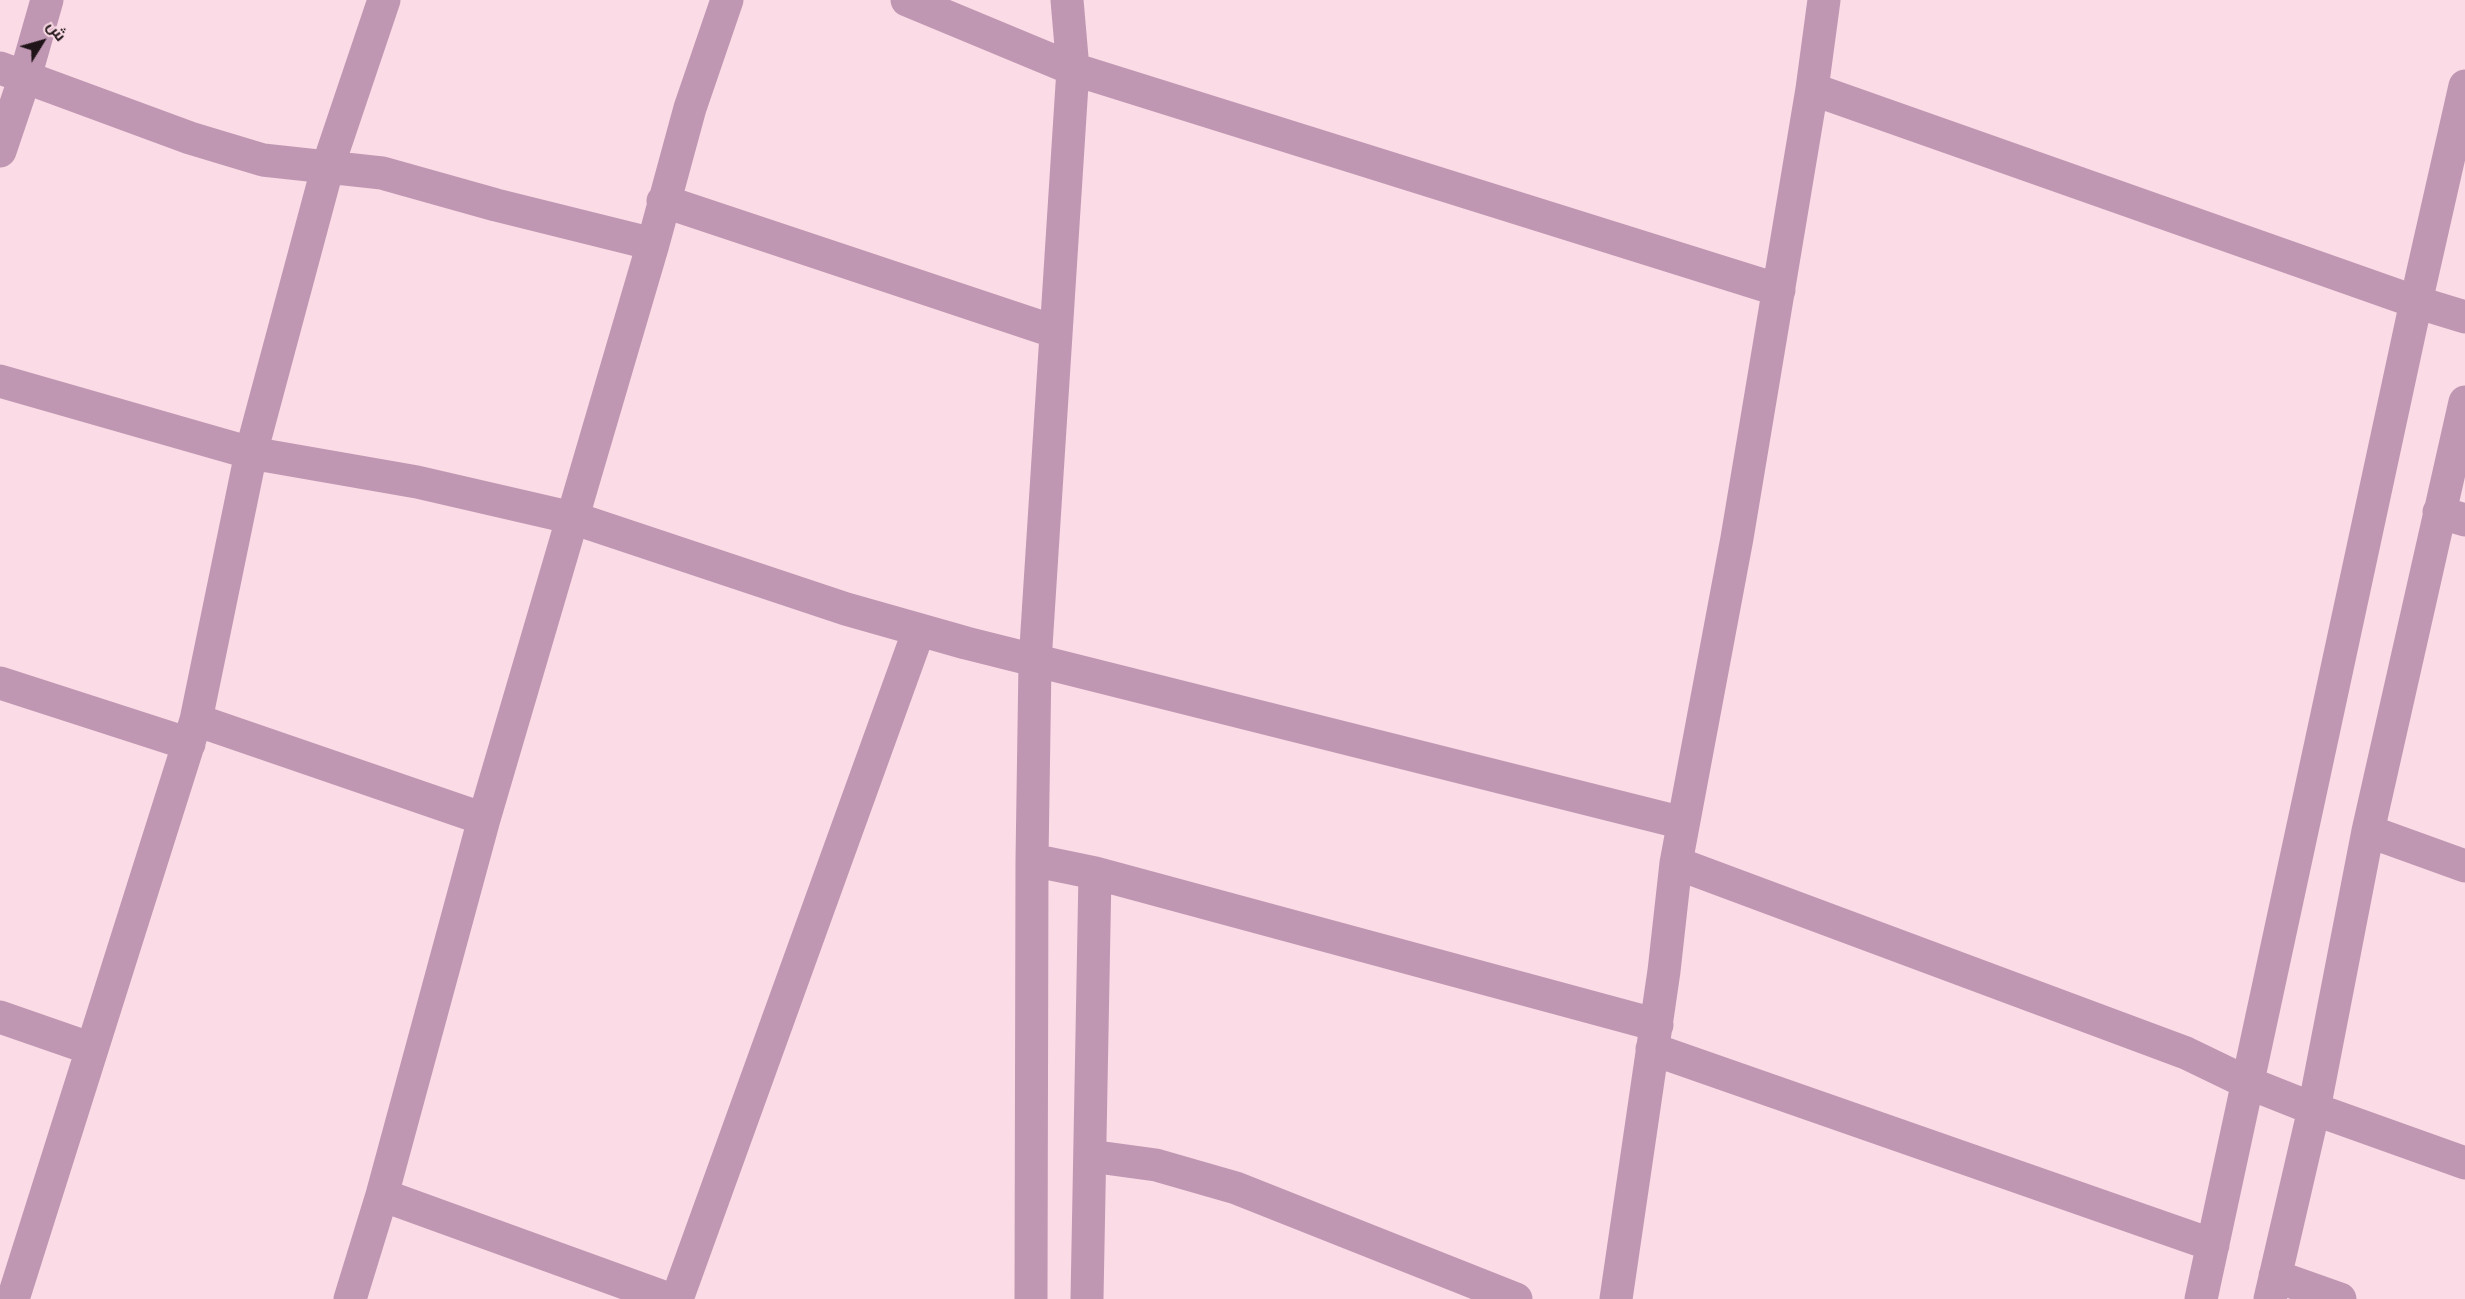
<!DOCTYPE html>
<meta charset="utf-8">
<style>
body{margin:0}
#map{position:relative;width:2465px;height:1299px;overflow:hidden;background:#fbdbe5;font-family:Spectral,Cairo,serif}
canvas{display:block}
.north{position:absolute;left:12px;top:12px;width:60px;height:60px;-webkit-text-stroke:4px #fbdbe5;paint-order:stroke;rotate:53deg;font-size:16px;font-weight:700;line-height:24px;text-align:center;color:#1f1417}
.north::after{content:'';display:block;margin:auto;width:21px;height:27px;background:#1f1417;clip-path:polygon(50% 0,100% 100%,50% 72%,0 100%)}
</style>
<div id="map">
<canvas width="2465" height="1299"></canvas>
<div class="north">ش</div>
</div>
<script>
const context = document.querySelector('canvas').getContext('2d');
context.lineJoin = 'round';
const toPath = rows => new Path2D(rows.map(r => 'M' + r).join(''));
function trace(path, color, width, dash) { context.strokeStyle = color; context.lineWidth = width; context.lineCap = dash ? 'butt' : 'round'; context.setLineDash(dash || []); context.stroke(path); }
const minor = toPath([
 [907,0,1073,69,1779,290],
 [0,68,190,138,263,160,382,173,496,205,653,244],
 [1812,89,2416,302,2465,317],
 [0,151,25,77,47,0],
 [663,201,1056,332],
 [0,381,251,453,417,482,573,518,846,609,966,643,1683,823],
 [2439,512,2465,520],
 [0,683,189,744],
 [196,720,484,819],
 [2368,831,2465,866],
 [1032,860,1095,873,1657,1025],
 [1676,863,2186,1053,2246,1082,2314,1109,2465,1163],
 [0,1017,92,1049],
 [1652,1049,2213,1245],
 [1090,1156,1156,1165,1236,1188,1516,1299],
 [382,1195,669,1299],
 [2275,1276,2340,1299],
 [13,1299,196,720,251,453,328,166,384,0],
 [350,1299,382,1195,484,819,653,244,690,108,727,0],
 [677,1299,919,630],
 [1031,1299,1032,860,1035,662,1073,69,1067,0],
 [1087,1299,1095,873],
 [1616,1299,1664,971,1676,863,1737,538,1812,89,1824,0],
 [2201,1299,2416,302,2465,86],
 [2270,1299,2314,1109,2368,831,2465,402]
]);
trace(minor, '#c097b3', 33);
</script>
